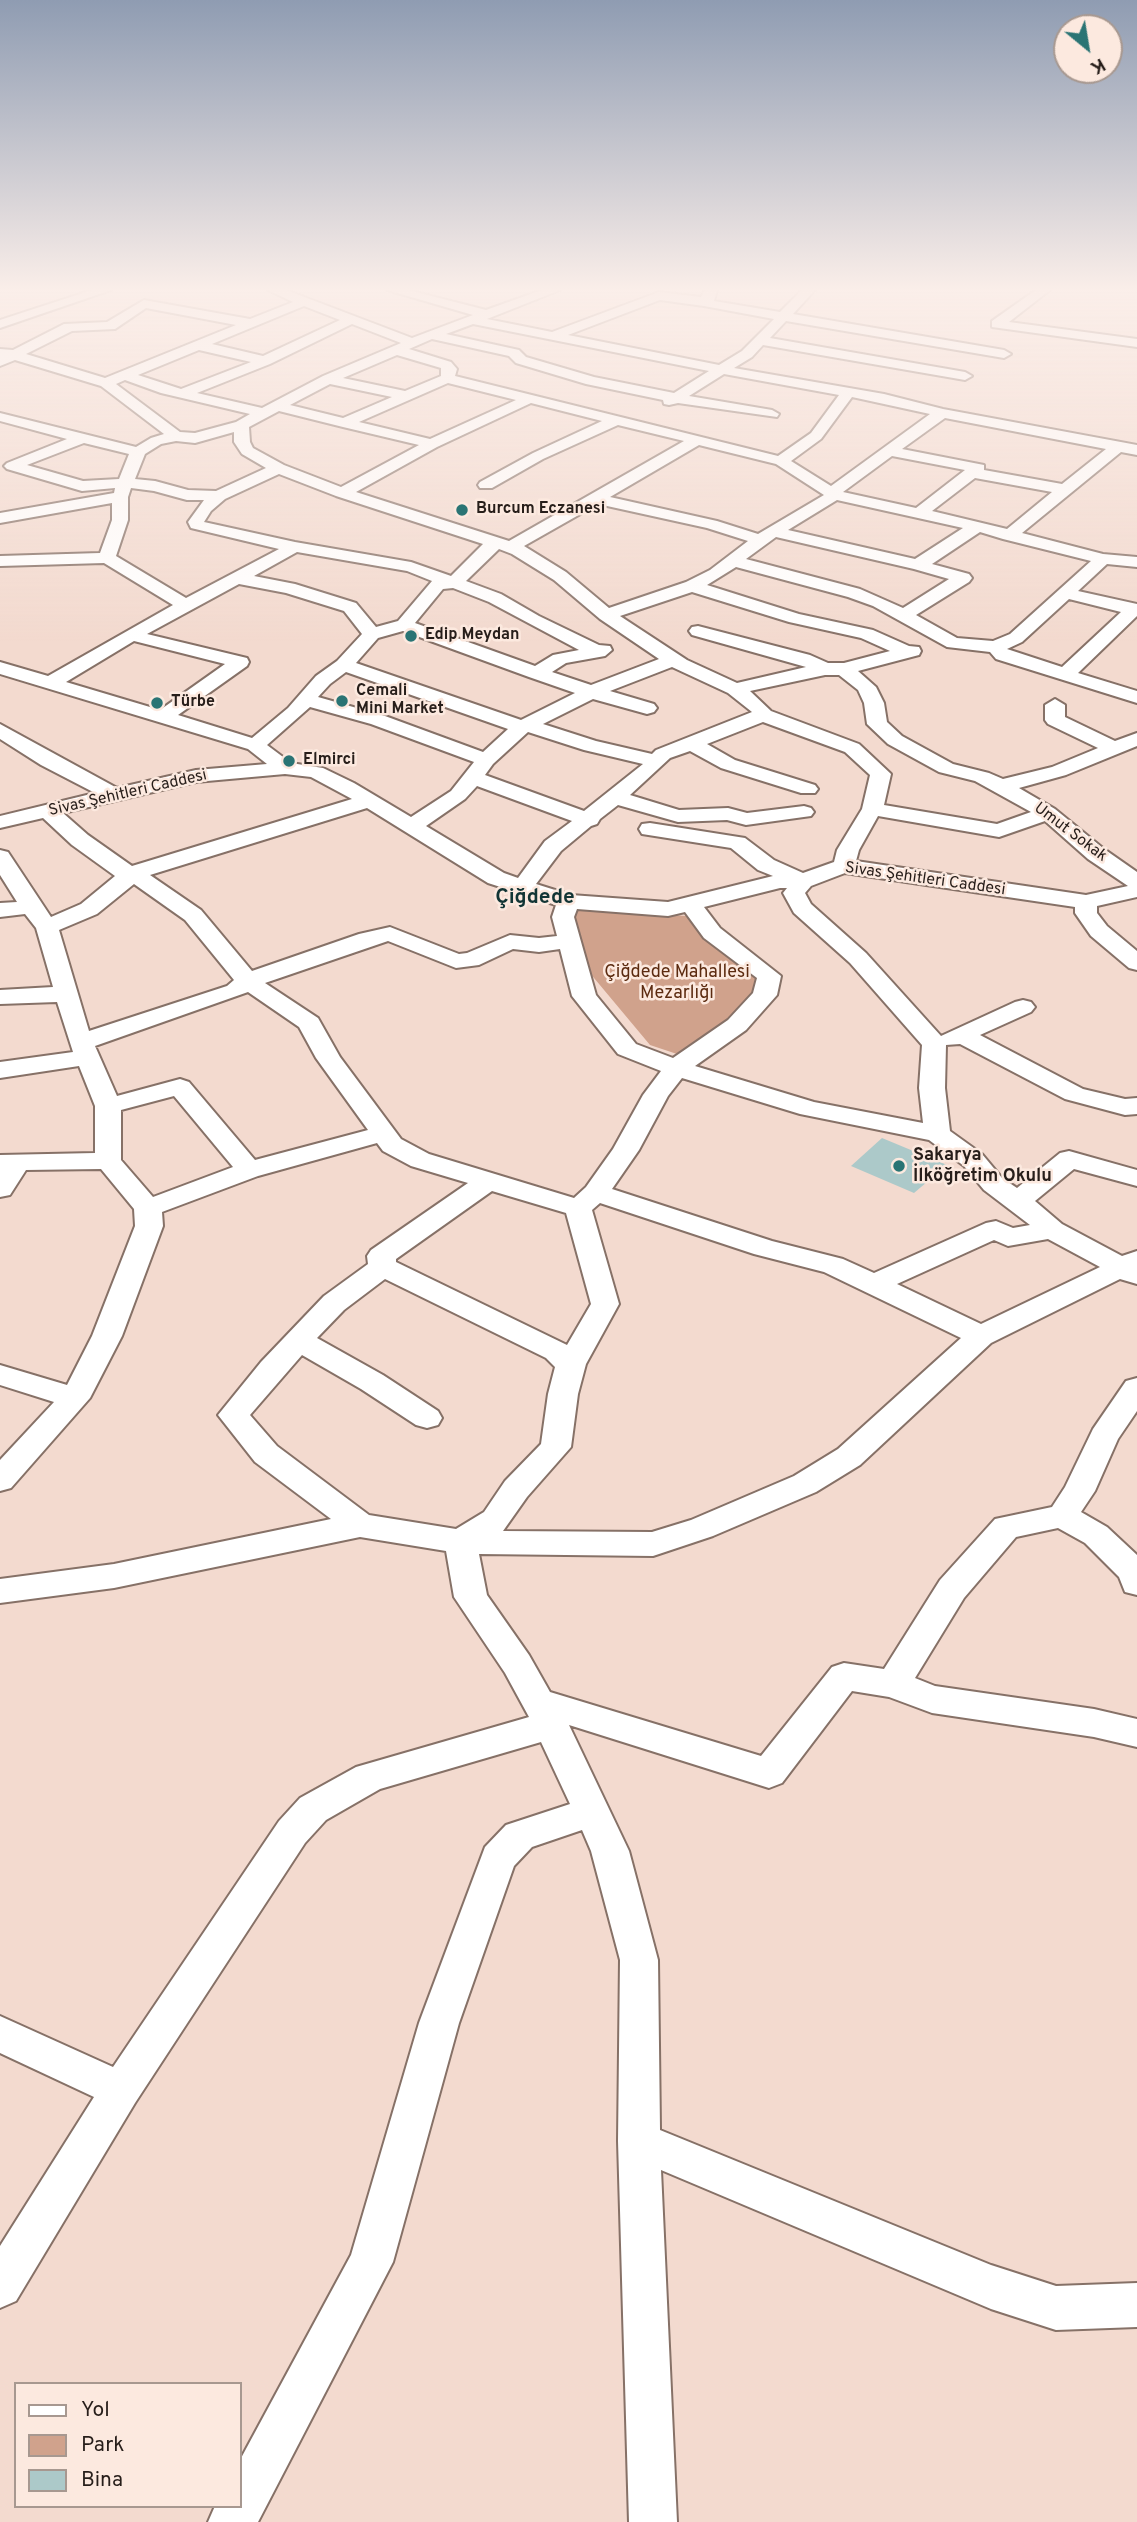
<!DOCTYPE html>
<meta charset="utf-8">
<style>
body{margin:0}
#map{position:relative;width:1137px;height:2522px;overflow:hidden;background:#f3dacf;font-family:Overpass,sans-serif}
canvas{display:block}
.legend{position:absolute;left:14px;top:2382px;width:228px;height:126px;box-sizing:border-box;background:#fce9df;border:2px solid #a79890;margin:0;padding:9px 12px;list-style:none;font-size:21px;color:#271e1a}
.legend li{display:flex;align-items:center;gap:14px;height:35px}
.legend b{width:35px;border:2px solid #a79890}
.north{position:absolute;left:1053px;top:14px;width:70px;height:70px;box-sizing:border-box;background:#fce9df;border:2px solid #a79890;border-radius:50%;rotate:150deg;font-size:19px;font-weight:700;line-height:28px;text-align:center;color:#271e1a}
.north::after{content:'';display:block;margin:auto;width:24px;height:32px;background:#2a7474;clip-path:polygon(50% 0,100% 100%,50% 72%,0 100%)}
</style>
<div id="map">
<canvas width="1137" height="2522"></canvas>
<ul class="legend">
<li><b style="height:9px;background:#fff"></b>Yol</li>
<li><b style="height:19px;background:#d0a28c"></b>Park</li>
<li><b style="height:19px;background:#acc9c9"></b>Bina</li>
</ul>
<div class="north">K</div>
</div>
<script>
const context = document.querySelector('canvas').getContext('2d');
context.lineJoin = 'round';
function paint(path, color) { context.fillStyle = color; context.fill(path, 'evenodd'); }
const toPath = rows => new Path2D(rows.map(r => 'M' + r).join(''));
function trace(path, color, width, dash) { context.strokeStyle = color; context.lineWidth = width; context.lineCap = dash ? 'butt' : 'round'; context.setLineDash(dash || []); context.stroke(path); }
function drawText(font, color, halo, rows, align = 'center') {
  context.font = font + ' Overpass,sans-serif'; context.lineWidth = 5; context.setLineDash([]); context.textBaseline = 'middle'; context.strokeStyle = halo; context.fillStyle = color; for (const [text, x, y, turn = 0] of rows) {
    context.save(); context.translate(x, y); context.rotate((+turn || 0) * Math.PI / 180); context.textAlign = isNaN(turn) ? turn : align; if (halo) context.strokeText(text, 0, 0); context.fillText(text, 0, 0); context.restore();
  }
}
const green = toPath([
 [566,910,708,917,759,976,758,987,745,1006,694,1048,686,1057,650,1045,589,972]
]);
const building = toPath([
 [882,1138,947,1165,914,1193,851,1166]
]);
const minor = toPath([
 [92,290,111,290,0,328,0,320,92,290],
 [268,290,286,290,412,338,473,315,387,290,408,290,486,310,542,290,560,290,487,319,552,332,659,292,701,297,705,290,717,290,714,301,780,312,802,290,815,290,793,314,1004,350,1011,354,1004,358,786,321,770,338,965,372,972,376,965,380,763,345,752,357,734,368,884,394,943,409,1137,445,1137,455,1121,452,1022,533,1103,554,1137,557,1137,567,1107,564,1078,591,1137,604,1137,616,1078,673,1137,691,1137,703,996,659,990,652,947,647,873,606,848,597,736,567,707,585,799,614,873,630,909,646,919,647,921,651,919,655,858,671,876,687,884,703,887,722,902,736,953,764,989,773,1003,779,1052,767,1098,748,1048,724,1045,720,1045,705,1055,699,1065,705,1065,717,1115,741,1137,733,1137,746,1066,775,1019,788,1055,809,1104,849,1137,872,1137,897,1097,906,1097,913,1107,926,1137,951,1137,970,1129,968,1091,936,1075,913,1075,907,845,873,811,886,805,893,811,904,866,953,941,1036,1015,1002,1023,1000,1031,1002,1035,1007,1031,1012,980,1035,1083,1089,1125,1099,1137,1098,1137,1114,1125,1115,1065,1099,960,1044,946,1045,945,1088,950,1131,982,1154,1002,1178,1017,1188,1060,1153,1069,1151,1137,1170,1137,1186,1074,1169,1035,1201,1062,1224,1122,1256,1137,1251,1137,1284,1120,1279,991,1343,860,1465,816,1492,713,1536,653,1556,479,1554,487,1595,529,1655,550,1692,761,1756,832,1667,844,1663,884,1669,940,1580,995,1519,1052,1507,1065,1487,1093,1429,1126,1381,1137,1378,1137,1411,1118,1439,1095,1491,1081,1512,1107,1527,1137,1555,1137,1595,1125,1592,1119,1577,1085,1543,1058,1528,1016,1537,964,1598,915,1678,935,1686,1094,1709,1137,1719,1137,1747,1094,1737,932,1713,889,1697,852,1691,782,1783,769,1788,569,1725,629,1851,658,1960,660,2130,991,2265,1056,2286,1137,2283,1137,2327,1056,2330,991,2309,661,2170,677,2522,629,2522,618,2141,620,1960,591,1851,582,1830,532,1847,514,1866,459,2023,393,2262,258,2522,208,2522,215,2506,240,2506,240,2460,351,2255,419,2023,485,1847,506,1825,570,1804,541,1742,380,1789,326,1820,305,1843,135,2103,16,2301,0,2308,0,2246,94,2097,0,2053,0,2016,113,2067,279,1821,300,1798,356,1767,529,1717,505,1673,454,1597,446,1551,360,1537,114,1588,0,1603,0,1579,114,1564,331,1519,255,1462,218,1415,261,1362,324,1296,368,1264,367,1256,371,1250,468,1183,411,1166,383,1151,377,1143,258,1176,162,1212,163,1226,122,1336,90,1398,11,1488,0,1491,0,1460,54,1402,0,1385,0,1365,67,1385,92,1336,135,1226,134,1209,101,1169,26,1170,10,1195,0,1197,0,1155,95,1153,95,1106,79,1066,0,1078,0,1062,73,1052,57,1002,0,1004,0,990,53,987,36,928,25,914,0,917,0,903,17,902,0,875,0,850,8,852,51,917,81,904,115,876,72,845,43,818,0,828,0,816,95,793,41,765,0,739,0,724,117,788,196,770,267,764,248,749,0,674,0,662,48,676,173,605,104,563,0,566,0,556,100,553,112,520,112,503,0,523,0,513,114,493,115,488,82,491,7,469,4,466,7,463,67,439,0,421,0,413,136,447,151,438,164,434,101,386,15,360,0,366,0,349,13,350,64,324,107,322,144,300,250,319,293,302,268,290],
 [660,300,704,306,774,319,742,351,719,365,568,335,660,300],
 [304,306,340,320,263,356,212,344,304,306],
 [146,308,236,325,105,378,26,354,72,331,115,329,146,308],
 [352,324,401,343,323,376,262,408,197,393,270,364,352,324],
 [473,324,709,371,674,393,594,377,526,357,519,350,446,334,473,324],
 [432,339,509,356,516,363,586,384,663,400,664,404,669,405,678,403,777,417,779,414,772,410,689,396,724,374,839,395,811,433,778,456,455,376,457,369,451,362,409,349,432,339],
 [199,350,251,362,181,389,138,375,199,350],
 [397,355,441,368,441,376,405,391,343,378,397,355],
 [125,380,161,393,250,414,236,422,195,433,180,432,116,384,125,380],
 [448,383,516,400,430,439,359,422,448,383],
 [330,384,392,397,343,418,290,405,330,384],
 [852,397,930,414,831,486,791,461,821,439,852,397],
 [531,403,602,421,533,453,480,482,478,485,480,488,492,488,543,459,618,425,684,441,509,541,356,492,437,447,531,403],
 [279,411,343,427,419,445,341,487,284,465,253,448,250,442,249,427,279,411],
 [945,418,1106,449,1062,484,984,470,984,465,902,449,945,418],
 [234,432,234,442,242,454,266,468,216,491,188,490,155,481,135,479,145,454,161,444,176,441,195,443,234,432],
 [84,443,129,454,119,479,83,481,27,465,84,443],
 [699,445,776,464,824,495,758,534,717,521,610,497,699,445],
 [892,456,965,470,916,508,843,492,892,456],
 [279,474,336,496,483,544,451,576,411,562,295,542,204,522,211,511,225,499,279,474],
 [975,478,1052,492,1007,529,932,511,975,478],
 [131,488,154,491,187,500,204,500,188,522,191,528,279,549,186,598,116,556,128,520,128,497,131,488],
 [837,500,963,528,915,559,788,530,837,500],
 [598,504,707,528,748,541,710,570,686,582,609,608,566,572,524,546,598,504],
 [980,532,1003,539,1091,561,1010,634,993,641,957,638,916,615,969,582,972,578,969,574,932,564,980,532],
 [776,537,914,569,949,579,903,608,860,589,746,559,776,537],
 [499,549,512,554,554,580,600,619,659,659,591,685,552,672,566,663,605,656,612,650,610,646,599,645,539,616,501,594,466,581,499,549],
 [297,552,407,571,432,581,398,621,376,627,356,603,295,584,254,576,297,552],
 [239,584,286,593,344,611,362,634,337,661,316,676,288,708,252,738,178,715,247,666,249,662,247,658,147,634,239,584],
 [453,588,489,602,579,650,553,655,535,666,415,623,443,589,453,588],
 [692,592,789,622,861,638,890,651,844,663,828,663,810,655,698,626,692,627,689,631,692,635,806,667,737,683,687,660,620,616,692,592],
 [1069,599,1121,612,1062,667,1007,649,1022,642,1069,599],
 [403,631,529,677,575,693,521,720,356,663,378,638,403,631],
 [134,641,225,664,160,710,66,682,134,641],
 [672,667,728,693,752,712,656,750,652,754,596,741,543,724,593,699,647,714,654,712,657,708,654,704,610,691,672,667],
 [346,672,508,729,483,752,385,716,318,697,330,684,346,672],
 [825,675,839,675,858,690,864,703,867,724,888,744,939,772,975,781,1031,812,997,824,884,805,891,774,859,744,771,711,750,691,825,675],
 [310,707,371,724,474,762,451,791,411,817,354,783,323,768,291,763,267,745,310,707],
 [763,722,845,752,870,775,862,809,837,850,834,862,803,873,774,860,745,838,650,823,642,824,639,829,642,834,731,848,758,870,773,876,668,902,571,895,536,884,561,851,591,826,597,824,600,819,618,805,678,822,727,820,746,825,811,816,814,812,811,808,804,806,747,813,728,808,679,810,630,795,670,758,690,751,721,768,801,793,815,793,818,789,815,785,735,760,707,744,763,722],
 [528,732,584,750,643,764,584,811,485,775,493,764,528,732],
 [285,774,311,777,352,799,132,866,88,835,63,813,196,782,285,774],
 [477,786,572,821,545,841,518,878,504,873,426,826,465,799,477,786],
 [367,808,488,883,556,905,552,917,557,936,539,938,510,935,467,953,459,954,390,927,359,934,252,971,201,910,150,875,367,808],
 [878,816,999,837,1045,821,1088,859,1128,886,1086,895,856,861,859,850,878,816],
 [134,884,185,920,234,980,227,986,89,1031,59,930,97,914,134,884],
 [780,888,787,888,783,893,794,913,850,963,922,1045,919,1088,923,1123,814,1102,695,1066,746,1030,777,995,781,976,720,928,704,907,780,888],
 [577,909,668,916,685,912,704,938,757,978,753,993,728,1020,673,1058,636,1044,596,995,574,917,577,909],
 [388,941,456,968,479,965,513,949,539,952,560,949,572,996,618,1054,661,1071,643,1095,613,1149,586,1187,574,1198,429,1154,401,1139,340,1057,318,1018,265,983,388,941],
 [248,992,299,1027,316,1058,368,1130,255,1160,189,1082,180,1079,117,1096,95,1046,248,992],
 [682,1078,800,1114,929,1140,964,1166,984,1190,1030,1225,1013,1228,996,1221,986,1223,874,1273,843,1259,772,1241,612,1189,639,1150,668,1096,682,1078],
 [174,1096,233,1167,153,1197,121,1160,121,1110,174,1096],
 [492,1191,566,1213,591,1304,567,1345,396,1262,396,1259,492,1191],
 [600,1203,754,1254,824,1272,961,1338,838,1449,794,1476,691,1520,652,1532,503,1531,527,1497,571,1447,578,1394,586,1364,619,1304,592,1210,600,1203],
 [1048,1239,1100,1267,981,1324,897,1284,994,1240,1008,1246,1048,1239],
 [385,1279,546,1358,555,1367,548,1394,541,1444,505,1481,484,1512,456,1529,369,1515,277,1446,250,1415,302,1355,361,1389,416,1425,427,1428,438,1425,442,1418,438,1411,383,1375,317,1338,344,1310,385,1279],
 [1036,290,1050,290,1009,322,1137,339,1137,347,992,327,992,321,1036,290]
]);
const markers = [
 [462,510,7,"#2a7474"],
 [411,636,7,"#2a7474"],
 [342,701,7,"#2a7474"],
 [157,703,7,"#2a7474"],
 [289,761,7,"#2a7474"],
 [899,1166,7,"#2a7474"]
];
const farPoinames = [
 ["Burcum Eczanesi",476,510],
 ["Edip Meydan",425,636],
 ["Cemali",356,692],
 ["Mini Market",356,710],
 ["Türbe",171,703],
 ["Elmirci",303,761]
];
const farStreetnames = [
 ["Sivas Şehitleri Caddesi",128,794,-13],
 ["Umut Sokak",1070,833,37],
 ["Sivas Şehitleri Caddesi",925,880,8]
];
const parkNames = [
 ["Çiğdede Mahallesi",677,973],
 ["Mezarlığı",677,994]
];
const poiNames = [
 ["Sakarya",913,1156],
 ["İlköğretim Okulu",913,1177]
];
const farDistrictnames = [
 ["Çiğdede",535,899]
];
paint(green, '#d0a28c');
paint(building, '#acc9c9');
trace(minor, '#867167', 4);
paint(minor, '#fff');
const sky = context.createLinearGradient(0, 0, 0, 643);
sky.addColorStop(0, '#8f9cb2');
sky.addColorStop(0.45, '#faeee9');
sky.addColorStop(1, '#faeee900');
context.fillStyle = sky;
context.fillRect(0, 0, 1137, 643);
for (const [x, y, r, color] of markers) { const dot = new Path2D(); dot.arc(x, y, r, 0, 2 * Math.PI); context.fillStyle = color; context.fill(dot); trace(dot, '#fce9df', 2.5); }
drawText('bold 16px', '#271e1a', '#fce9df', farPoinames, 'left');
drawText('16px', '#271e1a', '#fce9df', farStreetnames);
drawText('18px', '#5c2b10', '#fce9df', parkNames);
drawText('bold 18px', '#271e1a', '#fce9df', poiNames, 'left');
drawText('bold 21px', '#123535', '#fce9df', farDistrictnames);
</script>
